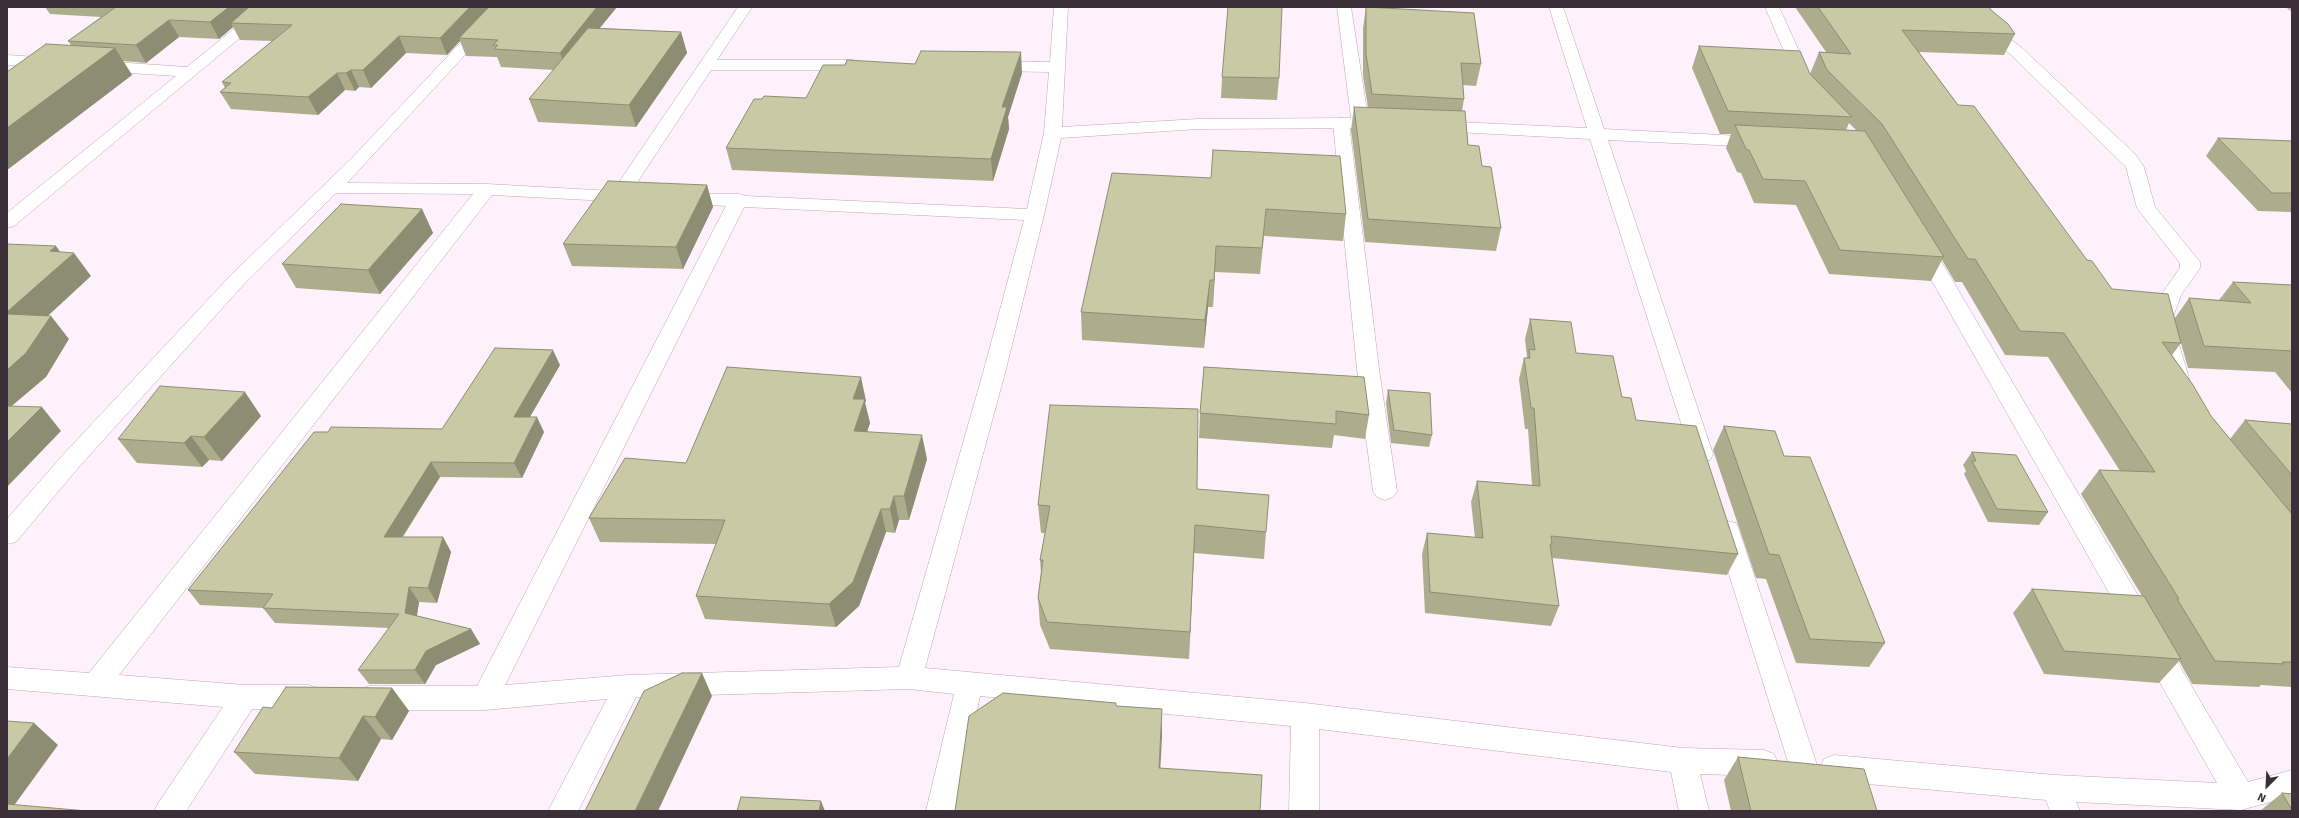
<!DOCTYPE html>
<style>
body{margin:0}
#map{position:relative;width:2299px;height:818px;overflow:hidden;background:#fef1fb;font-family:Signika,sans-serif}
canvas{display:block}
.frame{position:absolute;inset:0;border:8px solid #3b2f39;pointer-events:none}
.north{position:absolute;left:2247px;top:766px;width:40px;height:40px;-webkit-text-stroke:3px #fff;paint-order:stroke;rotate:204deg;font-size:11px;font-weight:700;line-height:16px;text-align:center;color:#3b2f39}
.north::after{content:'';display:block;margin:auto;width:14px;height:18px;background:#3b2f39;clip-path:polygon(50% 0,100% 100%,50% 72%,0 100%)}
</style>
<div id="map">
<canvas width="2299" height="818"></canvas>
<div class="frame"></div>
<div class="north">N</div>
</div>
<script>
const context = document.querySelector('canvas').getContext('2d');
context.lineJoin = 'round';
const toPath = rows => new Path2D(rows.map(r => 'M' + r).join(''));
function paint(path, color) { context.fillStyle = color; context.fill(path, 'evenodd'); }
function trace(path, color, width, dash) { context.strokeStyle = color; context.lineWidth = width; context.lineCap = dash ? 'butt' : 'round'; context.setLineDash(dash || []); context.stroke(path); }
const stream = toPath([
 [2286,7,2292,7,2292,11,2289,10,2286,7]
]);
const lane = toPath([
 [1341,118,1347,119,1349,123,1379,369,1397,491,1393,497,1385,500,1377,497,1373,491,1357,369,1333,123,1335,119,1341,118]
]);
const street = toPath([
 [261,7,277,7,14,226,7,228,7,213,176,76,99,71,93,69,91,66,93,63,99,61,187,67,261,7],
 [494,7,509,7,347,183,487,184,613,191,738,7,752,7,717,60,853,60,859,62,861,65,859,68,853,70,711,70,631,192,637,197,634,201,628,202,492,195,119,675,245,685,309,685,319,689,323,697,319,705,309,709,252,709,186,811,154,811,159,802,223,707,7,689,7,667,89,673,473,194,336,193,245,283,78,468,16,542,7,544,7,519,62,456,231,275,352,158,494,7],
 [1054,7,1068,7,1062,127,1198,119,1351,118,1337,7,1351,7,1368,118,1382,118,1388,119,1390,123,1388,127,1382,128,1198,129,1061,138,1044,215,1005,373,925,668,1305,703,1683,748,1764,750,1774,754,1778,763,1774,772,1764,776,1700,774,1709,811,1679,811,1671,772,1319,729,1319,811,1289,811,1291,726,980,696,956,811,926,811,954,694,909,689,636,697,578,811,548,811,607,699,485,710,369,710,359,706,355,698,359,690,369,686,477,686,726,206,680,203,674,202,671,198,674,194,739,194,746,196,1027,209,1044,133,1049,72,992,71,986,69,984,66,986,63,992,61,1050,62,1054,7],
 [744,207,1024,220,983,373,899,667,628,675,505,685,744,207],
 [1549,7,1563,7,1604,129,1760,137,1766,138,1769,142,1766,146,1760,147,1608,140,1713,454,1710,460,1702,462,1694,460,1691,454,1590,139,1436,131,1430,130,1428,126,1430,122,1436,121,1587,128,1549,7],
 [1765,7,1779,7,1811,77,1809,80,1797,80,1795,77,1765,7],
 [1970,7,1984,7,1993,26,2022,48,2135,154,2144,167,2155,207,2200,262,2200,268,2181,295,2172,320,2191,385,2188,390,2180,392,2172,390,2169,385,2152,320,2161,295,2180,268,2180,263,2137,208,2126,167,2010,54,1982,31,1970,7],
 [7,55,52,58,58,60,60,63,58,66,52,68,7,65,7,55],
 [1921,238,1928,240,1931,244,2248,782,2292,770,2292,796,2241,810,2076,802,2080,811,2050,811,2046,800,1834,781,1824,777,1820,768,1824,759,1834,755,2055,775,2217,783,1911,244,1914,240,1921,238],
 [1727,521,1736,523,1739,530,1817,765,1813,774,1803,778,1793,774,1789,765,1715,530,1718,523,1727,521]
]);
const wall = toPath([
 [45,7,617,7,599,28,681,32,687,53,636,127,538,122,529,99,554,70,501,67,497,57,466,56,460,41,447,55,406,53,371,88,359,87,355,91,345,90,318,115,231,109,220,92,225,88,222,82,272,41,240,40,233,27,219,39,179,37,146,63,123,61,132,75,7,170,7,72,71,45,68,41,101,17,50,14],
 [1366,7,1481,64,1476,86,1463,85,1464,99,1462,111,1468,145,1482,166,1501,228,1496,251,1365,242,1351,130,1354,107,1368,108,1363,76,1363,28],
 [1795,7,1989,7,1991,10,2015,34,2004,55,1919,52,1958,105,2087,260,2112,289,2175,318,2189,298,2219,300,2233,282,2292,285,2292,393,2275,372,2188,368,2181,343,2172,355,2211,416,2230,439,2245,420,2292,424,2292,687,2261,685,2259,687,2192,684,2179,661,2159,683,2044,674,2013,613,2032,589,2142,596,2081,494,2099,470,2120,471,2048,357,2005,355,1962,282,1955,282,1942,260,1931,281,1829,274,1796,205,1754,203,1741,173,1737,172,1726,148,1731,134,1720,134,1692,68,1699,46,1810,74,1819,52,1826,52],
 [1849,123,1856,130,1846,130],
 [845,65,1022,73,1008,117,1009,129,993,181,732,170,726,148,762,99,806,98],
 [1222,77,1279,78,1277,100,1221,98],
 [2218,138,2292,141,2292,212,2258,211,2206,156],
 [1112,173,1346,214,1343,241,1264,236,1260,274,1215,272,1213,307,1208,307,1204,348,1082,340,1081,312],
 [707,185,713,207,683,269,572,266,563,244],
 [422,209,433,233,380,294,296,288,282,264],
 [1530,319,1576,353,1622,397,1636,420,1738,554,1727,575,1552,558,1559,606,1551,626,1425,613,1422,554,1427,533,1475,538,1471,502,1477,481,1532,485,1528,429,1525,429,1519,379,1524,358,1526,358,1527,357,1525,339],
 [560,365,530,417,544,432,522,478,440,477,403,537,443,537,451,552,437,603,419,602,417,616,471,629,480,644,436,665,425,684,369,684,358,670,389,628,275,623,263,608,200,605,188,590,328,432,442,429],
 [1204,367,1369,415,1365,439,1334,435,1332,448,1199,438,1200,413],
 [1388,390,1432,435,1429,447,1391,443,1386,403],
 [866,401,865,403,870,423,867,431,927,459,909,520,899,520,895,533,886,532,859,606,836,627,705,619,696,596,716,544,600,542,589,518,686,463],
 [261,416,222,461,209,460,202,467,137,463,118,439],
 [1724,426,1784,456,1885,643,1869,667,1796,663,1766,579,1756,578,1713,450],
 [1972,452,2048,512,2039,525,1988,522,1964,474,1966,471,1963,465],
 [1197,489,1266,532,1264,559,1194,553,1189,659,1050,649,1040,625,1038,598,1041,573,1040,560,1045,533,1041,533,1038,505],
 [392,688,409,711,392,740,381,739,358,781,255,774,234,752],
 [1738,757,1877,811,1731,811,1724,780],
 [2282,793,2292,794,2292,811,2260,811]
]);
const shadedWall = toPath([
 [229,7,259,7,231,23,233,27,219,39,210,22],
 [470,7,493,7,459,38,460,41,447,55,440,38],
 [597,7,617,7,566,70,560,53],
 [169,20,179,37,146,63,136,45],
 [681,32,687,53,636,127,629,105],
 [399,36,406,53,371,88,363,70],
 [115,48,132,75,7,170,7,128],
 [1021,52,1022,73,1008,117,1009,129,993,181,991,159,1002,107],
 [351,70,359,87,355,91,346,73],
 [337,73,345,90,318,115,308,97],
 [707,185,713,207,683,269,676,247],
 [422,209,433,233,380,294,368,270],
 [56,246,66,260,74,253,91,276,24,338,7,317,7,312,50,251],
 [1216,246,1215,272,1213,307,1214,280],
 [1210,280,1208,307,1204,348,1205,320],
 [51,316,69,339,46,377,7,410,7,370],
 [553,350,560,365,521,432,514,417],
 [861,377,866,401,865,403,870,423,860,454,854,431,853,399],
 [245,392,261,416,222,461,204,437],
 [42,407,61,431,7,487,7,442],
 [537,417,544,432,522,478,514,463],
 [922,435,927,459,909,520,904,496],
 [191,436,209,460,202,467,184,443],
 [431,462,440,477,393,551,384,537],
 [894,496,899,520,895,533,890,509],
 [881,509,886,532,859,606,836,627,829,604],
 [1195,525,1194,553,1189,659,1190,632],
 [443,537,451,552,437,603,428,588],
 [409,587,419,602,415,627,405,613],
 [471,629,480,644,436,665,425,684,415,670,426,651],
 [702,673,712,696,658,811,635,811],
 [392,688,409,711,392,740,375,717],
 [1162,709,1162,737,1159,795,1159,768],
 [363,716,381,739,358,781,339,758],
 [34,723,58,745,10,811,7,811,7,759],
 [821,801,825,811,819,811]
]);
const building = toPath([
 [116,7,229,7,210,22,169,20,136,45,68,41,116,7],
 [249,7,470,7,440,38,399,36,363,70,351,70,346,73,337,73,308,97,220,92,231,83,222,82,292,25,231,23,249,7],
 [489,7,597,7,560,53,494,49,498,45,493,45,498,40,459,38,489,7],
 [1228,7,1282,7,1279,78,1222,77,1228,7],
 [1366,7,1474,13,1481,64,1461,63,1464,99,1372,94,1366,54,1366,7],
 [1818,7,1989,7,1991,10,2008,24,2015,34,1902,30,1958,105,1974,106,2087,260,2092,261,2112,289,2168,294,2181,343,2162,342,2193,385,2211,416,2292,514,2292,662,2282,662,2284,664,2215,661,2177,599,2179,599,2099,470,2155,472,2064,333,2020,331,1975,259,1968,259,1882,124,1827,70,1819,52,1851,54,1818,7],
 [588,28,681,32,629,105,529,99,588,28],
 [46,44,115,48,7,128,7,72,46,44],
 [1699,46,1800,51,1810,74,1852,117,1728,111,1699,46],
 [921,51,1021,52,1002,107,1007,107,991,159,726,148,754,99,762,99,764,96,806,98,823,65,845,65,847,60,915,64,921,51],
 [1354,107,1465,111,1468,145,1479,146,1482,166,1491,167,1501,228,1368,219,1354,107],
 [1735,125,1865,131,1944,257,1840,250,1805,181,1763,179,1749,150,1746,149,1735,125],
 [2218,138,2292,141,2292,193,2272,193,2218,138],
 [1213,150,1340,156,1346,214,1266,209,1262,248,1216,246,1214,280,1210,280,1205,320,1081,312,1112,173,1211,178,1213,150],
 [608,181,707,185,676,247,563,244,608,181],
 [341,204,422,209,368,270,282,264,341,204],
 [7,244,56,246,50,251,74,253,7,312,7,244],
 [2233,282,2292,285,2292,351,2204,346,2189,298,2251,303,2233,282],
 [7,314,51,316,26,353,7,370,7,314],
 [1530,319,1571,322,1576,353,1613,356,1622,397,1631,398,1636,420,1696,426,1738,554,1551,536,1552,544,1550,544,1559,606,1430,592,1427,533,1483,538,1477,481,1540,486,1534,408,1531,408,1524,358,1530,358,1529,349,1535,350,1530,319],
 [495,348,553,350,514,417,537,417,514,463,431,462,384,537,443,537,428,588,409,587,405,613,471,629,426,651,415,670,358,670,399,614,263,608,273,594,188,590,314,432,328,432,331,427,442,429,495,348],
 [727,367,861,377,853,399,865,399,854,431,922,435,904,496,894,496,890,509,881,509,853,582,829,604,696,596,725,520,589,518,625,458,686,463,727,367],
 [1204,367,1364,377,1369,415,1336,411,1336,424,1200,413,1204,367],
 [160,386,245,392,204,437,191,436,184,443,118,439,160,386],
 [1388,390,1430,393,1432,435,1394,430,1388,390],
 [1050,405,1198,409,1197,489,1269,495,1266,532,1195,525,1190,632,1047,622,1038,598,1043,560,1040,560,1050,506,1038,505,1050,405],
 [7,406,42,407,7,442,7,406],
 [2245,420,2292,424,2292,475,2245,420],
 [1724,426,1775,431,1784,456,1810,457,1885,643,1810,639,1779,555,1769,554,1724,426],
 [1972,452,2016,455,2048,512,1997,509,1972,461,1976,461,1972,452],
 [2032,589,2144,596,2181,659,2064,651,2032,589],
 [682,673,702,673,635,811,585,811,644,691,682,673],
 [286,687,392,688,375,717,363,716,339,758,234,752,263,707,272,708,286,687],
 [1003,693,1116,703,1116,706,1162,709,1159,768,1262,775,1260,811,955,811,969,716,1003,693],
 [7,721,34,723,7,759,7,721],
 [1738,757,1864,769,1877,811,1751,811,1738,757],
 [2282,793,2292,794,2292,810,2282,793],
 [741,797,821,801,819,811,737,811,741,797],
 [7,804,87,811,7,811,7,804]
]);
paint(stream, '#d3a3cb');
trace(lane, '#c0a2bb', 1);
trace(street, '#c0a2bb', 1);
paint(lane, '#fff');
paint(street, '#fff');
paint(wall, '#adad8e');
paint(shadedWall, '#8d8d74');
paint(building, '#c9c9a5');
trace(building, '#8d8d74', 1);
</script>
